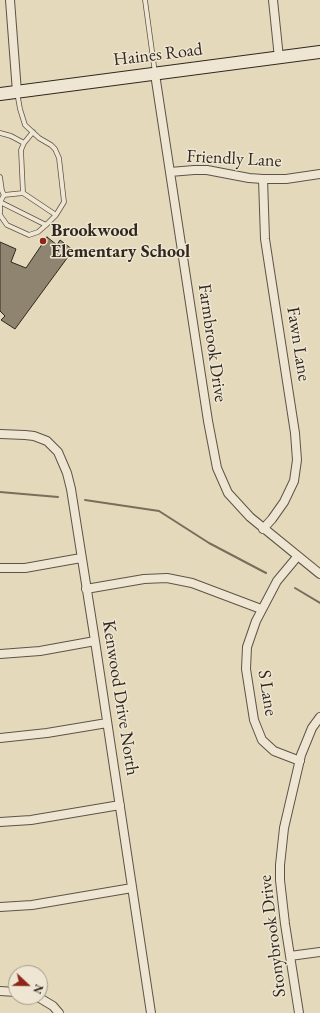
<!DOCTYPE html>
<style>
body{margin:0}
#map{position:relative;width:320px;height:1013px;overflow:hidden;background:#e5d9bc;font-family:"EB Garamond",serif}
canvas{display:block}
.north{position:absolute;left:8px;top:965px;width:40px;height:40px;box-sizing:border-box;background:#eee6d3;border:1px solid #a29a8b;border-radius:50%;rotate:112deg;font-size:11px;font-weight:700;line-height:16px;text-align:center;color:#30281e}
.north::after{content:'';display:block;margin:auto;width:14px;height:18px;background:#8f2418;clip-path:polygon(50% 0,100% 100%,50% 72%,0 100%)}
</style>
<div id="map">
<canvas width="320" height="1013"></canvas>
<div class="north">N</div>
</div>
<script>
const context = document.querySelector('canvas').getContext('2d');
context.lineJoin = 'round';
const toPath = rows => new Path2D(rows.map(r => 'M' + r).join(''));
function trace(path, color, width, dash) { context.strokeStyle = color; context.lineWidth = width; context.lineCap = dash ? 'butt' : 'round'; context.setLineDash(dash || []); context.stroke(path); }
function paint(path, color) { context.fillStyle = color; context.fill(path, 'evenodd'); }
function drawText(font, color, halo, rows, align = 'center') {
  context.font = font + ' "EB Garamond",serif'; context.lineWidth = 3; context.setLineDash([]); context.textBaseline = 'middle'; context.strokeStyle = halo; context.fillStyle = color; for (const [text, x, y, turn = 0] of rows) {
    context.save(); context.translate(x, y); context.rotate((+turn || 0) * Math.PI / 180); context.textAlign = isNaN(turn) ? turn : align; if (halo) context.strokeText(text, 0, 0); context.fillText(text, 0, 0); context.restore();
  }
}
const stream = toPath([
 [0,492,58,497],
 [85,500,159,511,209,543,266,573],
 [295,588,320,603]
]);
const building = toPath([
 [47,237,57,245,60,240,73,250,15,329,1,320,5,316,0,311,0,242,16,249,11,262,26,268,47,237]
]);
const lane = toPath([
 [145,0,155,73],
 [0,133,11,136,24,143,33,132],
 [0,177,2,191,4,195],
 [23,193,21,150,24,143],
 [0,202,46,225],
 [0,213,0,202,4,195,23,193,56,215],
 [0,215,7,225,29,235,38,232,46,225,56,215,64,202,59,158,55,149,51,145,39,138,25,125,20,109,17,92]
]);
const street = toPath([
 [10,0,17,92],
 [273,0,279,58],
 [155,74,208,421,217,468,228,493,250,517,320,574],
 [170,172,194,170,207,170,249,178,263,179,286,179,320,174],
 [0,434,25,435,34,436,47,441,58,452,67,473,71,489,95,641,151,1013],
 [263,529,272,519,284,502,294,481,297,460,295,433,265,239,263,179],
 [297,557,277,581,256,621,247,647,246,669,254,720,262,740,274,751,300,761],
 [0,568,25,568,81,558],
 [86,589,144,579,167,578,192,583,261,609],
 [0,654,40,651,95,641],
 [0,738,47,733,107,723],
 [0,822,31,820,120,805],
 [0,907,32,905,132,888],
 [290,956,320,952],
 [0,991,16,992],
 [38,997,53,1006,59,1013],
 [299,1013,285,924,280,880,280,865,284,828,301,755,312,728,320,717]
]);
const secondary = toPath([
 [0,94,320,52]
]);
const markers = [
 [43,241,4,"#8f2418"]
];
const streetNames = [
 ["Haines Road",158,55,-7],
 ["Friendly Lane",234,159,3],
 ["Farmbrook Drive",212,343,82],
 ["Fawn Lane",298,344,81],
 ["S Lane",267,693,81],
 ["Kenwood Drive North",120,698,81],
 ["Stonybrook Drive",273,936,-97]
];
const poiNames = [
 ["Brookwood",51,231],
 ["Elementary School",51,252]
];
trace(stream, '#776e5c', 2);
paint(building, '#8e8470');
trace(building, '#30281e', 1);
trace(lane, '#5d5446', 5.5);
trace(street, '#5d5446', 10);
trace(secondary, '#30281e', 14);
trace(lane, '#eee6d3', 4);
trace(street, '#eee6d3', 8);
trace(secondary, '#eee6d3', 12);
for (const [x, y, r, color] of markers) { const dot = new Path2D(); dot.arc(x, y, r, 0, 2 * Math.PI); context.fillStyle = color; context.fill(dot); trace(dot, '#eee6d3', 1.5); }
drawText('18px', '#30281e', '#eee6d3', streetNames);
drawText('bold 18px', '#30281e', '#eee6d3', poiNames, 'left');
</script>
